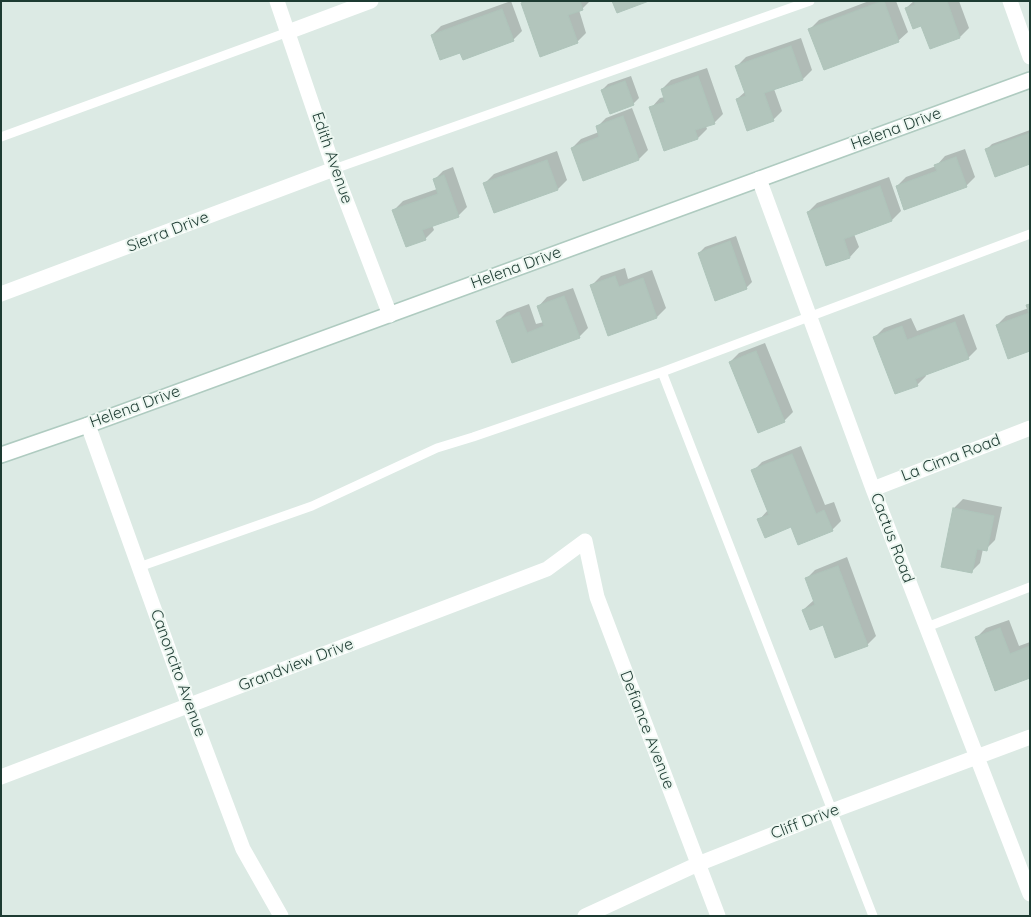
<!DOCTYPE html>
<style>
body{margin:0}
#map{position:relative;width:1031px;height:917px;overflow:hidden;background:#dceae4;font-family:Quicksand,sans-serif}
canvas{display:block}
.frame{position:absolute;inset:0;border:2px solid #1d3b32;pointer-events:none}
</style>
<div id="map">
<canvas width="1031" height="917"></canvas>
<div class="frame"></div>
</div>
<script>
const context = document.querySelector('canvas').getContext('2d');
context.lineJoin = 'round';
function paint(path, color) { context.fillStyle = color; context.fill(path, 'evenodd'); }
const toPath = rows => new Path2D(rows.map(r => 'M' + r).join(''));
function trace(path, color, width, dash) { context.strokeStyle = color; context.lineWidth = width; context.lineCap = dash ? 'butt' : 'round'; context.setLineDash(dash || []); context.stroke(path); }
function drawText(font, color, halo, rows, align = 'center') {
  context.font = font + ' Quicksand,sans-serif'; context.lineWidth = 4; context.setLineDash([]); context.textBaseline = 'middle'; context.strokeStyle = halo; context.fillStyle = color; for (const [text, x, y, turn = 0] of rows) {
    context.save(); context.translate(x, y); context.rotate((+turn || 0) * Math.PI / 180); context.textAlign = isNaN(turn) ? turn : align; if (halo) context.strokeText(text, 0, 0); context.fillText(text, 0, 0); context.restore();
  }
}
const shadow = toPath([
 [511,1,522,31,513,40,461,51,432,35,441,26],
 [524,1,590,1,582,9,579,10,586,33,577,42,522,3],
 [869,1,896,1,908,32,898,41,810,29,819,20],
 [914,1,959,1,969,28,960,37,930,47,922,24,906,8],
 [801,38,812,70,803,79,774,89,782,111,773,120,737,99,746,91,737,66,746,57],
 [707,68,723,114,714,123,706,126,707,129,698,138,651,108,660,98,665,97,662,89,671,80],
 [631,76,639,98,633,104,602,90,608,84],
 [632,108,648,150,639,159,572,148,581,139,599,132,597,127,606,118],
 [1030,130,1030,163,986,150,992,144],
 [965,149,975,177,966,186,897,186,906,177,936,166,945,156],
 [557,151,567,180,558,189,495,212,485,183,494,174],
 [453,167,467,207,458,216,432,225,434,230,425,239,394,210,403,201,437,189,434,180,443,171],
 [889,177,901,211,892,220,854,234,859,247,850,257,827,265,808,212,817,203],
 [736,236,752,282,746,288,699,253,705,247],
 [625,268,628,279,652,270,666,308,657,317,592,285,601,276],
 [573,288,588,328,579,337,513,362,498,321,507,312,529,304,536,324,544,322,538,307,547,297],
 [1030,304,1030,349,997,325,1006,316,1029,308,1028,306],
 [964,314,977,349,968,358,925,373,926,376,917,385,875,337,884,328,911,318,917,331],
 [765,343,793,412,784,421,730,362,739,353],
 [801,446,825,505,834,502,841,521,832,530,792,526,759,520,768,510,753,471,762,462],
 [963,499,1002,507,995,540,986,549,983,549,980,563,971,572,942,566,954,508],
 [847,557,876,636,867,645,823,623,803,610,814,600,806,579,815,570],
 [1009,620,1019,646,1030,642,1030,677,977,637,986,628]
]);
const building = toPath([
 [526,1,580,1,583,10,568,15,578,43,540,57,521,3,526,1],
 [612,1,649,1,617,13,612,1],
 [882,1,884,1,899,42,824,70,808,29,882,1],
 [914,1,947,1,960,38,930,49,921,26,913,29,905,8,915,5,914,1],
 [502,9,514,41,463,60,460,53,440,60,431,35,502,9],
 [791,46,803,80,764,93,774,121,747,131,736,99,746,96,735,66,791,46],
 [698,76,715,124,695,130,698,139,664,151,649,107,665,102,661,89,698,76],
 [625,81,634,105,610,114,601,90,625,81],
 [623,116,639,160,583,181,571,148,599,137,596,126,623,116],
 [1030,133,1030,164,995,177,985,149,1030,133],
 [956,157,967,187,904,210,896,186,937,171,934,165,956,157],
 [547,160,558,190,494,213,483,183,547,160],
 [444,175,459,217,422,230,426,240,406,247,392,210,438,194,433,179,444,175],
 [880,186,892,221,844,239,850,258,826,266,807,212,880,186],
 [730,241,747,289,715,301,698,253,730,241],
 [615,276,619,287,643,278,657,318,608,336,590,285,615,276],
 [564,296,580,338,512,363,496,321,519,312,527,333,544,326,537,306,564,296],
 [1030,304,1030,351,1008,359,996,325,1029,313,1026,305,1030,304],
 [955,322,969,359,915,379,918,386,895,394,873,337,902,326,907,340,955,322],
 [756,351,785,422,758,433,729,362,756,351],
 [792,454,816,514,824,510,833,531,798,545,791,527,765,538,757,519,769,515,751,470,792,454],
 [953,508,994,516,987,551,977,549,972,573,941,567,953,508],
 [838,566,868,646,835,658,823,625,810,630,802,610,815,605,805,578,838,566],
 [1000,628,1010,654,1030,646,1030,678,995,691,975,637,1000,628]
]);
const lane = toPath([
 [1,137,288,32],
 [334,169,810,1],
 [662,372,873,916],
 [139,567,312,506,437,448,473,437,662,372,1030,234],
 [927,627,1030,587]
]);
const street = toPath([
 [277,1,334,169,390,315],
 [1010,1,1030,57],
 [288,32,371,1],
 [759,179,873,489,1030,894],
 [1,294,334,169],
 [88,425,189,706,243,849,281,916],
 [873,489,1030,428],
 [1,777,547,569,585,541,597,597,718,916],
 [585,916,698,864,832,811,1030,737]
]);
const secondary = toPath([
 [1,455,88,425,1030,80]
]);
const streetNames = [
 ["Helena Drive",896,129,-20],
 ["Edith Avenue",332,158,71],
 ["Sierra Drive",168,232,-21],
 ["Helena Drive",516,268,-20],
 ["Helena Drive",135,407,-20],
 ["La Cima Road",951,458,-21],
 ["Cactus Road",892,538,69],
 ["Grandview Drive",296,665,-21],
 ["Canoncito Avenue",178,673,70],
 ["Defiance Avenue",647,730,69],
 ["Cliff Drive",805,822,-21]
];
paint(shadow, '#0003');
paint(building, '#b2c5bc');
trace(building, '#aec4ba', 1);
trace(secondary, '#afcbc0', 18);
trace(lane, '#fff', 9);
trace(street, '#fff', 15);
trace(secondary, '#fff', 15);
drawText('16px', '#1d3b32', '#edf7f1', streetNames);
</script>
